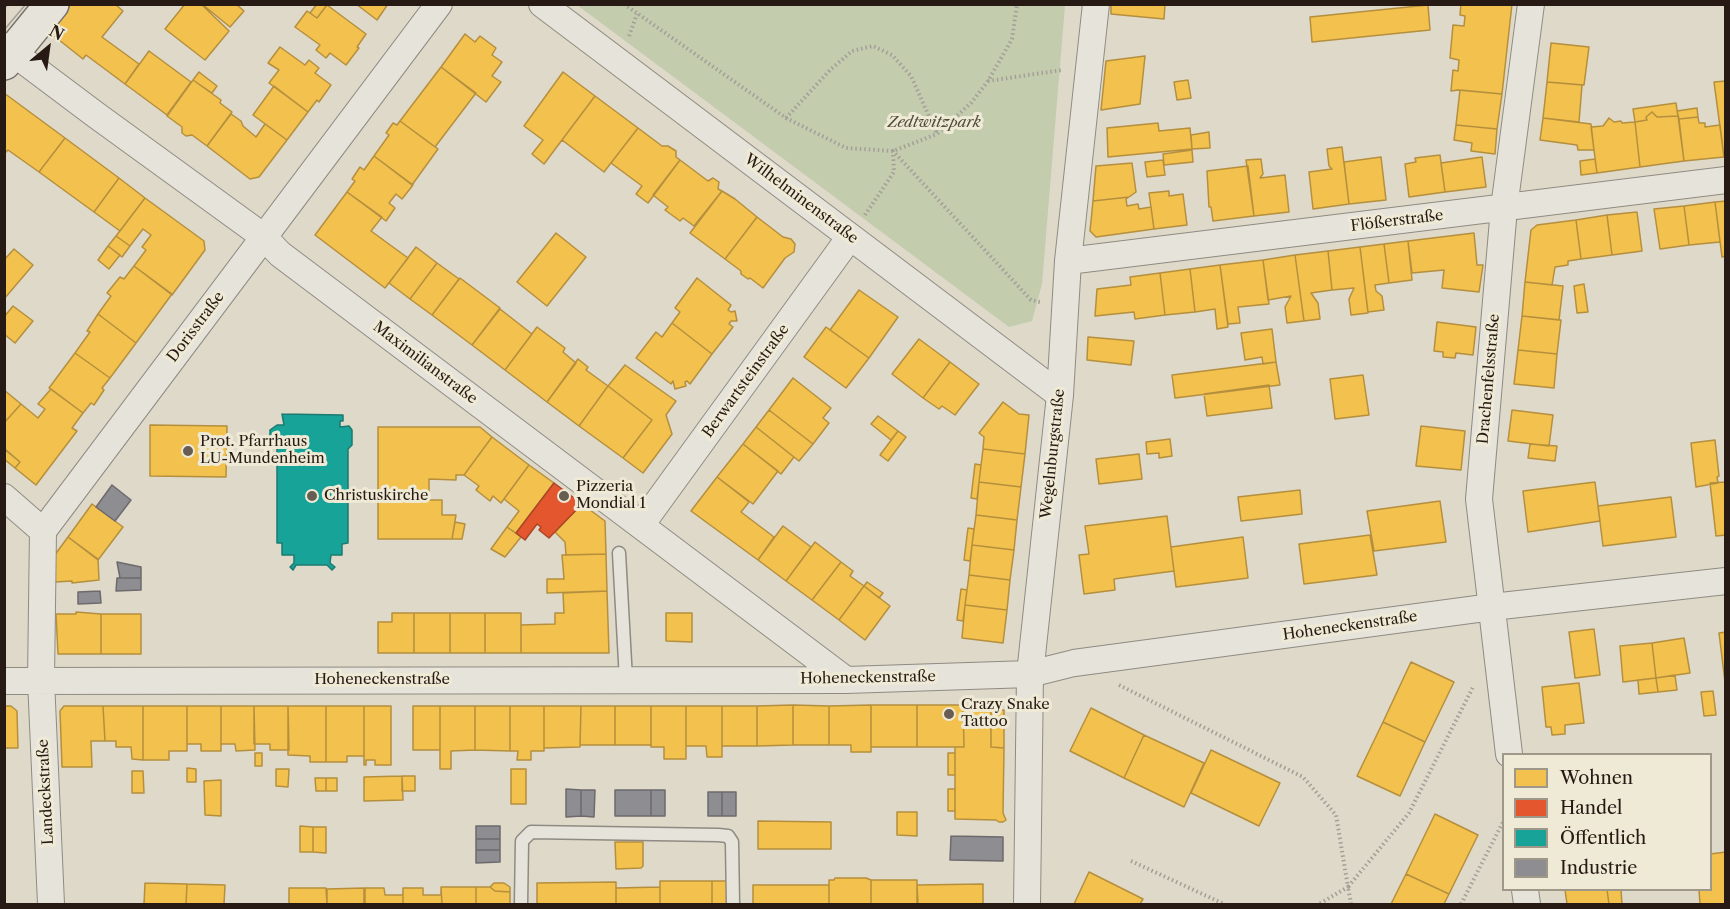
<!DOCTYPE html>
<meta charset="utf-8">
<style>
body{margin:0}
#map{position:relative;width:1730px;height:909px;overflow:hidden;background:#ded9c9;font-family:"Libre Caslon Text",serif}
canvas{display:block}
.frame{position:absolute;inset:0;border:6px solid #271a14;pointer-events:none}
.legend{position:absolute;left:1502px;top:753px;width:210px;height:138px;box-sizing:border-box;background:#efead6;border:2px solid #9f9788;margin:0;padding:8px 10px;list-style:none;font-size:18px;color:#271a14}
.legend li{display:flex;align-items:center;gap:12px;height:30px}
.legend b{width:30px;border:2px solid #9f9788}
.north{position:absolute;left:18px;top:18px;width:60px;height:60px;-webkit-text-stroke:4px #efead6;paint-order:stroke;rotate:29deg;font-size:16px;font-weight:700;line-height:24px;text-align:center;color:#271a14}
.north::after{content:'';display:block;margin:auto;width:21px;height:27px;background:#271a14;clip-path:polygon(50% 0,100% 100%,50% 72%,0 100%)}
</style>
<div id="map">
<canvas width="1730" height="909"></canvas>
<div class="frame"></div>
<ul class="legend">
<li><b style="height:16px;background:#f2c14e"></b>Wohnen</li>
<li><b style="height:16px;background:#e4572e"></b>Handel</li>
<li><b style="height:16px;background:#17a398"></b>Öffentlich</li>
<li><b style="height:16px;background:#8d8d92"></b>Industrie</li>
</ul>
<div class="north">N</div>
</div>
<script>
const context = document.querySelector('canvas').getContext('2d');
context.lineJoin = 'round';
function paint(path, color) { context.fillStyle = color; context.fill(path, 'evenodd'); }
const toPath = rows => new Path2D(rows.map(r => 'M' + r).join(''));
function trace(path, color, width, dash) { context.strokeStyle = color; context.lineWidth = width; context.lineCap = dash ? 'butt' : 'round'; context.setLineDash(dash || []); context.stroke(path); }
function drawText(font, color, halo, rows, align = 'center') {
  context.font = font + ' "Libre Caslon Text",serif'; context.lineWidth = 6; context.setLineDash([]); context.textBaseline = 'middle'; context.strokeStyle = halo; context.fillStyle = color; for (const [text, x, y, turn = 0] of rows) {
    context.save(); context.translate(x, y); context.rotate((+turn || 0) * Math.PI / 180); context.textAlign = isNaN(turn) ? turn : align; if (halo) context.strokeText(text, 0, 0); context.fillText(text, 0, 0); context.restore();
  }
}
const green = toPath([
 [577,5,1065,5,1042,284,1032,321,1009,327]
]);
const homes = toPath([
 [71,4,115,4,123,11,102,37,139,64,125,84,86,55,83,59,49,32,71,4],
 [185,4,201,4,229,31,205,60,165,29,185,4],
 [202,4,236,4,244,11,230,27,202,4],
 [317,4,327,5,317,18,310,13,317,4],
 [356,4,388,4,377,20,356,4],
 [1111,4,1165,4,1164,19,1111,14,1111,4],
 [1461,4,1512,4,1502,94,1458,90,1451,91,1453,70,1458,71,1459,60,1450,58,1453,25,1464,26,1465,16,1460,15,1461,4],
 [327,5,366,34,357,47,359,48,346,65,330,53,326,58,316,50,320,45,295,27,307,11,317,18,327,5],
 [1428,5,1430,30,1312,42,1310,17,1428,5],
 [465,34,475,42,480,36,496,48,492,55,502,62,492,76,501,82,486,102,441,67,465,34],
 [1551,43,1589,47,1584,85,1547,82,1551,43],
 [280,47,305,65,309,60,319,68,315,73,331,85,319,102,317,100,308,112,269,83,279,70,268,63,280,47],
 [149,51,191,82,167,115,125,84,149,51],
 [1145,56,1140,104,1101,110,1106,61,1145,56],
 [441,67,476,93,435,147,400,121,441,67],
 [199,72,217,86,212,93,193,80,199,72],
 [563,72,595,96,544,164,532,154,543,140,524,126,563,72],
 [193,80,221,100,220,103,232,112,207,146,192,135,186,136,182,133,182,127,167,116,193,80],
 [1188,80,1191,98,1177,100,1174,82,1188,80],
 [1726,81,1726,156,1724,157,1714,82,1726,81],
 [1547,82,1582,85,1579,122,1543,118,1547,82],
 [274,86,308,112,287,140,253,115,274,86],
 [1460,90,1502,94,1497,129,1456,125,1460,90],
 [4,93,65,138,39,172,8,150,4,154,4,93],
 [595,96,638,128,604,172,562,140,595,96],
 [1676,103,1678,116,1657,117,1652,112,1646,117,1647,120,1635,122,1633,109,1676,103],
 [1697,108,1698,117,1679,119,1677,111,1697,108],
 [1652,112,1657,117,1678,116,1684,161,1640,167,1635,122,1647,120,1646,117,1652,112],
 [231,114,241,121,243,126,256,137,265,124,287,140,259,177,250,179,207,146,231,114],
 [1698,117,1699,123,1705,123,1705,127,1720,125,1724,157,1684,161,1679,119,1698,117],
 [1543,118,1591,124,1594,150,1578,150,1577,145,1540,140,1543,118],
 [1609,118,1614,122,1621,121,1622,123,1635,122,1640,167,1597,173,1591,127,1603,126,1609,118],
 [400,121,438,149,412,185,374,156,389,135,386,133,393,123,397,125,400,121],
 [1158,123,1159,131,1190,128,1192,149,1108,157,1107,128,1158,123],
 [1456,125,1497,129,1495,154,1471,151,1472,143,1454,140,1456,125],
 [638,128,662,146,668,146,676,151,676,157,680,160,648,203,636,194,642,186,611,163,638,128],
 [1209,132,1210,148,1192,149,1191,135,1209,132],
 [65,138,119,178,94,212,39,172,65,138],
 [1342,147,1349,204,1313,209,1309,172,1332,169,1329,166,1327,149,1342,147],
 [1192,150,1193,162,1164,165,1163,154,1192,150],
 [1440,155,1445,192,1409,197,1405,164,1416,162,1415,158,1440,155],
 [374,156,413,185,402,199,396,194,389,203,395,208,386,221,347,192,355,181,352,179,360,167,364,170,374,156],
 [1381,157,1386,200,1349,204,1344,162,1381,157],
 [1482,157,1486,187,1445,192,1441,163,1482,157],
 [1261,159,1263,174,1260,178,1285,175,1289,212,1254,216,1246,160,1261,159],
 [1595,159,1597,173,1581,175,1580,161,1595,159],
 [680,160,708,181,713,178,719,182,718,189,722,191,694,226,683,218,680,221,665,210,668,207,653,195,680,160],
 [1163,160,1165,175,1147,177,1145,162,1163,160],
 [1132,163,1136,192,1129,197,1093,201,1096,166,1132,163],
 [1248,166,1254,216,1213,221,1211,207,1209,207,1207,171,1248,166],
 [119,178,145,198,120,231,94,212,119,178],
 [722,191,735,199,757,217,725,259,690,233,722,191],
 [1169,191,1169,196,1183,194,1187,225,1154,229,1149,193,1169,191],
 [347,192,382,217,371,231,408,258,385,288,315,235,347,192],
 [1129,197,1126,199,1127,206,1138,204,1139,209,1151,207,1154,229,1096,237,1090,231,1093,201,1129,197],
 [145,198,204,241,205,250,172,295,134,266,146,250,142,247,151,235,143,229,130,246,116,236,145,198],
 [1726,201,1726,256,1722,257,1715,202,1726,201],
 [1715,202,1720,242,1689,245,1684,206,1715,202],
 [1684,206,1689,245,1660,249,1654,209,1684,206],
 [1637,212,1642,251,1612,255,1607,215,1637,212],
 [1607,215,1612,255,1581,259,1576,220,1607,215],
 [757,217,783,237,791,239,795,244,794,252,785,258,763,288,750,278,748,279,741,274,741,271,725,259,757,217],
 [1576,220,1581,259,1568,261,1568,265,1555,267,1552,285,1525,282,1531,230,1537,225,1576,220],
 [556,233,586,257,547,306,517,282,556,233],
 [1474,233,1477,265,1483,265,1479,292,1442,288,1444,270,1412,273,1408,241,1474,233],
 [116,236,130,246,122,257,108,246,116,236],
 [1408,241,1412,280,1389,283,1384,244,1408,241],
 [1384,244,1389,283,1375,285,1376,291,1382,296,1384,310,1368,312,1360,247,1384,244],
 [108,246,120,255,109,269,98,260,108,246],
 [416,247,437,263,410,299,389,283,416,247],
 [1360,247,1368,313,1351,315,1349,299,1354,288,1332,290,1328,251,1360,247],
 [14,249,33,265,4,299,4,260,14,249],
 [1328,251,1332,290,1311,293,1318,303,1320,319,1304,321,1295,255,1328,251],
 [1295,255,1304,321,1287,323,1285,307,1291,296,1268,300,1263,260,1295,255],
 [1263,260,1269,304,1238,307,1240,323,1228,324,1220,265,1263,260],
 [437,263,459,279,432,315,410,299,437,263],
 [1220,265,1228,327,1217,329,1215,309,1195,312,1190,269,1220,265],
 [134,266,172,294,136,343,98,314,111,296,107,293,120,277,124,279,134,266],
 [1190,269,1195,312,1165,315,1160,273,1190,269],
 [1160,273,1165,315,1135,319,1134,312,1095,316,1097,289,1131,285,1130,277,1160,273],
 [460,278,500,308,472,345,432,315,460,278],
 [697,278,731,305,728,310,731,312,735,311,737,321,731,321,729,324,733,327,712,354,672,323,680,312,675,308,697,278],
 [1525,282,1563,286,1559,320,1522,316,1525,282],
 [1584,284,1588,312,1577,313,1574,286,1584,284],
 [859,290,898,317,869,358,830,330,859,290],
 [13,306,33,321,15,343,4,334,4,317,13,306],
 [500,309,532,334,505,370,472,345,500,309],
 [98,314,136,343,110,378,75,353,90,332,87,331,98,314],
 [1522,316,1561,320,1557,354,1518,350,1522,316],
 [1437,322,1476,327,1473,355,1456,353,1455,358,1443,357,1443,352,1434,351,1437,322],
 [672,323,712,354,690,384,687,381,685,382,686,386,675,389,673,381,671,384,636,358,656,332,662,337,672,323],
 [537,327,565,348,563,352,576,363,547,402,505,370,537,327],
 [826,327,869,358,846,388,804,357,826,327],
 [1272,329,1276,362,1263,364,1262,357,1245,360,1241,333,1272,329],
 [1088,337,1134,341,1131,365,1087,360,1088,337],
 [919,339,950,362,923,398,892,374,919,339],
 [1518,350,1557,354,1554,388,1514,384,1518,350],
 [75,353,110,378,102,388,104,390,94,405,91,403,83,413,49,388,75,353],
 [578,359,588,367,586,370,608,386,579,426,547,402,578,359],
 [950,362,979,384,955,415,942,406,939,409,923,398,950,362],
 [1276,362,1280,385,1175,398,1172,375,1276,362],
 [625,365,676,401,666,415,672,434,643,473,623,458,652,420,608,386,625,365],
 [1363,375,1369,415,1335,419,1330,379,1363,375],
 [793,378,831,408,823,418,829,423,813,444,769,410,793,378],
 [1269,385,1272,408,1207,416,1204,394,1269,385],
 [608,386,652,420,623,458,579,426,608,386],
 [51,389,83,413,72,428,77,431,36,485,15,468,20,462,4,449,4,423,21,404,38,418,45,409,38,404,51,389],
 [4,390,21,404,4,423,4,390],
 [1003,402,1019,414,1029,415,1025,454,983,449,984,437,979,433,1003,402],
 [769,410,813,444,799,461,756,427,769,410],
 [1512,410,1553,415,1549,446,1508,441,1512,410],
 [878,416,898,431,891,440,871,424,878,416],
 [150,425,227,426,226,477,150,476,150,425],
 [1421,426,1465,431,1461,470,1416,466,1421,426],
 [378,427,480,427,492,437,464,475,456,475,456,480,429,479,429,500,442,500,442,515,456,515,452,539,378,539,378,427],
 [756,427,794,457,781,474,743,444,756,427],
 [898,431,906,437,888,461,880,455,898,431],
 [492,437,529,465,501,503,493,496,490,501,476,490,479,486,464,475,492,437],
 [1170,439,1172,456,1159,458,1159,453,1147,454,1146,442,1170,439],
 [1715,440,1719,476,1717,477,1718,483,1696,487,1691,443,1715,440],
 [743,444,778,471,753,504,717,477,743,444],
 [1530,444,1557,446,1555,461,1528,458,1530,444],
 [5,449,20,462,15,468,4,459,5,449],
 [983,449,1025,454,1021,487,979,482,983,449],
 [1139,454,1142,479,1099,484,1096,459,1139,454],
 [975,464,981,465,977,499,971,498,975,464],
 [529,465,554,483,516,533,507,527,519,511,504,499,529,465],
 [717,477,749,502,741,512,774,537,758,560,691,511,717,477],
 [979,482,1021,487,1017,520,976,515,979,482],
 [1595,482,1600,521,1528,532,1523,491,1595,482],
 [1726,482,1726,535,1716,536,1710,483,1726,482],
 [1300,490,1302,514,1241,521,1238,497,1300,490],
 [1671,497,1676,537,1603,546,1598,506,1671,497],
 [1440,501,1446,542,1374,551,1367,511,1440,501],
 [92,504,123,527,98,560,68,537,92,504],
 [582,504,605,521,606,554,566,555,565,542,555,532,582,504],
 [976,515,1017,520,1014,550,972,545,976,515],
 [1167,516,1174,571,1114,579,1115,590,1084,594,1079,555,1089,554,1085,526,1167,516],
 [455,522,465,524,462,539,452,539,455,522],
 [783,526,811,547,786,581,758,560,783,526],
 [507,527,521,537,505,557,491,549,507,527],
 [968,528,974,529,970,561,964,560,968,528],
 [1370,535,1377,575,1304,584,1299,544,1370,535],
 [68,537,98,559,99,580,72,583,72,581,55,582,54,556,68,537],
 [1243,537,1248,578,1176,587,1171,547,1243,537],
 [815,542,841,562,812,600,786,581,815,542],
 [972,545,1014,550,1010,580,969,575,972,545],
 [606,554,607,591,547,593,547,579,564,579,562,555,606,554],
 [841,562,853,571,850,576,864,586,839,620,812,600,841,562],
 [969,575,1010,580,1007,610,965,605,969,575],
 [867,582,883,593,879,598,864,586,867,582],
 [864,586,890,606,865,640,839,620,864,586],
 [961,589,967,590,963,621,957,620,961,589],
 [607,591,609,653,521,653,521,625,555,624,555,613,564,613,563,593,607,591],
 [965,605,1007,610,1003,643,962,638,965,605],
 [76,612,101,614,101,654,58,654,56,614,76,614,76,612],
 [392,613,414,613,414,653,378,653,378,622,392,622,392,613],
 [414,613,450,613,450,653,414,653,414,613],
 [450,613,485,613,485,653,450,653,450,613],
 [485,613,521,613,521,653,485,653,485,613],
 [666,613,692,613,692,642,666,641,666,613],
 [101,614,141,614,141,654,101,654,101,614],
 [1594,629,1600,675,1575,678,1569,632,1594,629],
 [1726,632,1726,682,1725,682,1719,633,1726,632],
 [1684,638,1690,673,1656,678,1652,643,1684,638],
 [1652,643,1656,678,1623,682,1620,646,1652,643],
 [1411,662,1454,682,1425,742,1383,722,1411,662],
 [1675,675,1677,690,1658,692,1656,678,1675,675],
 [1656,678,1658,692,1639,694,1638,680,1656,678],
 [1579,683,1584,723,1565,725,1565,734,1552,735,1551,727,1546,727,1542,687,1579,683],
 [1713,691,1716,715,1704,716,1701,692,1713,691],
 [793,705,829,706,829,745,793,745,793,705],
 [793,705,793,745,757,746,757,706,793,705],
 [871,705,917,705,917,747,871,747,871,705],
 [871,705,871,752,851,752,851,745,829,745,829,706,871,705],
 [917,705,963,705,964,747,917,747,917,705],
 [4,706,11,706,17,711,18,748,4,748,4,706],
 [64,706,103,706,105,741,91,741,92,767,62,767,60,711,64,706],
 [103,706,143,706,143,760,132,759,131,747,116,747,116,741,105,741,103,706],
 [143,706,187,706,187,751,169,751,169,760,143,760,143,706],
 [187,706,221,706,221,751,201,751,201,744,187,744,187,706],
 [221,706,254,706,255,750,236,751,235,744,221,744,221,706],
 [254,706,288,706,289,750,270,750,270,744,254,744,254,706],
 [288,706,326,706,326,762,310,762,310,756,288,755,288,706],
 [326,706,364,706,364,756,347,756,347,762,326,762,326,706],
 [364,706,391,706,391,765,375,765,375,760,366,760,366,765,364,765,364,706],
 [413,706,440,706,440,750,413,750,413,706],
 [440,706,475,706,475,750,451,751,451,769,440,769,440,706],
 [475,706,510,706,510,751,475,750,475,706],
 [510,706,544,706,544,751,531,751,531,760,517,760,518,751,510,751,510,706],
 [544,706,581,706,580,747,544,748,544,706],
 [581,706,615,706,615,745,580,745,581,706],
 [615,706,651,706,651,745,615,745,615,706],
 [651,706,686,706,686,759,664,759,664,747,651,747,651,706],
 [686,706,722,706,722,757,707,757,706,746,686,746,686,706],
 [722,706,757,706,757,746,722,746,722,706],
 [963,706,991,706,991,747,1004,748,1003,813,1006,820,1003,822,999,822,996,820,955,819,955,747,964,747,963,706],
 [1091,708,1144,735,1124,778,1070,751,1091,708],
 [1004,710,1004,748,991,747,991,711,1004,710],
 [1383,722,1425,742,1400,796,1357,776,1383,722],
 [1144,735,1204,763,1184,807,1124,778,1144,735],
 [1211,750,1280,783,1259,826,1191,793,1211,750],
 [255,753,262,753,262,766,255,766,255,753],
 [948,753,955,753,955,775,948,775,948,753],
 [187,768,196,769,196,782,187,782,187,768],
 [276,769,289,769,288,787,276,786,276,769],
 [511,769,526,769,526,804,511,804,511,769],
 [132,771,143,771,144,793,132,793,132,771],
 [402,776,403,800,364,801,364,777,402,776],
 [402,776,415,776,415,791,402,791,402,776],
 [315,778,326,778,326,791,316,791,315,778],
 [326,778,337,778,337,791,326,791,326,778],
 [221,780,221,816,205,815,204,781,221,780],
 [948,789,955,789,955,811,948,811,948,789],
 [897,812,917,812,917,836,897,835,897,812],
 [1435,814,1478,835,1449,894,1406,874,1435,814],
 [758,821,831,822,831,849,758,849,758,821],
 [300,826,313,827,313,852,300,852,300,826],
 [313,827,326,827,326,853,313,852,313,827],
 [615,842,643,842,643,866,641,868,616,869,615,842],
 [1726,852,1726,904,1700,904,1699,890,1710,890,1710,854,1726,852],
 [1089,872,1143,899,1140,904,1074,904,1089,872],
 [1406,874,1449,894,1444,904,1391,904,1406,874],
 [835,878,866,878,871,880,871,904,829,904,829,880,834,880,835,878],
 [871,880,917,880,917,904,871,904,871,880],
 [660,881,712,881,712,904,660,904,660,881],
 [712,881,727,881,727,904,712,904,712,881],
 [616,882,616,904,537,904,537,883,616,882],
 [145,883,187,884,186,904,144,904,145,883],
 [494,883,504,883,510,887,510,892,495,891,490,887,494,883],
 [187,884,225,885,224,904,186,904,187,884],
 [983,884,983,904,918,904,917,885,983,884],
 [753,885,829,885,829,904,753,904,753,885],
 [441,887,476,887,476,904,442,904,441,887],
 [441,887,442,904,403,904,403,888,423,888,423,895,441,895,441,887],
 [476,887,490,887,495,891,510,892,510,904,476,904,476,887],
 [289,888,326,888,327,904,289,904,289,888],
 [364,888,364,904,327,904,327,889,364,888],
 [365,888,384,888,385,895,403,895,403,888,403,904,365,904,365,888],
 [616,888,660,887,660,904,616,904,616,888],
 [1565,890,1607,890,1609,904,1567,904,1565,890],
 [1607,890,1621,890,1622,904,1609,904,1607,890]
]);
const shops = toPath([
 [554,483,582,504,549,538,539,530,541,527,537,524,525,540,516,533,554,483]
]);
const public = toPath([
 [282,414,343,415,343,421,340,421,340,427,349,426,352,430,352,445,348,449,348,543,342,544,342,555,331,555,330,563,335,567,332,570,327,565,296,565,293,570,290,567,294,563,294,555,282,555,282,543,277,543,277,448,270,444,270,430,277,425,284,425,282,414]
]);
const industry = toPath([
 [112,485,131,500,115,521,96,507,112,485],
 [117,562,141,567,141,578,120,578,117,562],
 [117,578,141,578,141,590,116,591,117,578],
 [100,591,101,603,78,604,78,592,100,591],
 [566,789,581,790,581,816,566,817,566,789],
 [581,790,595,790,594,817,581,816,581,790],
 [615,790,651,790,651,816,615,816,615,790],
 [651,790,665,790,665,816,651,816,651,790],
 [708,792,722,792,722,816,708,816,708,792],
 [722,792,736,792,736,816,722,816,722,792],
 [476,826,500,826,500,839,476,839,476,826],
 [951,836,1003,837,1003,861,950,860,951,836],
 [476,839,500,839,500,850,476,850,476,839],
 [476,850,500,850,500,862,476,863,476,850]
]);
const path = toPath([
 [624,4,786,118,846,148,893,151,937,134,971,103,988,81,1012,39,1017,4],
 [629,36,637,14],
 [988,81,1062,70],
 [786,118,830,70,852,51,873,46,892,55,911,76,937,134],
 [865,215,894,172,893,151,1031,300,1040,302],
 [1119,685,1303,777,1336,815,1348,887,1319,904],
 [1131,861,1224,904],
 [1351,904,1348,887,1409,813,1473,687],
 [1461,904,1504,820]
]);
const lane = toPath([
 [619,553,626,680],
 [521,904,522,841,531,832,718,835,728,836,732,842,733,904]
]);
const street = toPath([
 [542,4,1060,395],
 [4,46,96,115,264,237,280,254,846,680],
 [1068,261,1726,180],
 [4,497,43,531],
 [641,525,850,237],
 [4,681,846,680,1030,674,1074,663,1492,607,1726,581],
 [1509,754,1479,499,1504,208,1531,4],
 [1525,890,1527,904],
 [51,904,41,680,43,531,439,4],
 [1027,904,1030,674,1060,395,1068,261,1096,4]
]);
const secondary = toPath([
 [4,63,52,4]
]);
const tram = toPath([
 [4,9,8,4],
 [4,30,26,4]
]);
const markers = [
 [188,451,6,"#675d53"],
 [312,496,6,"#675d53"],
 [564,496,6,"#675d53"],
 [949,714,6,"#675d53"]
];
const parkNames = [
 ["Zedtwitzpark",934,123]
];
const streetNames = [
 ["Wilhelminenstraße",801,199,37],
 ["Flößerstraße",1397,221,-7],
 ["Dorisstraße",196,327,-53],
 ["Maximilianstraße",425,363,37],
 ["Drachenfelsstraße",1489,379,-85],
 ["Berwartsteinstraße",746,381,-54],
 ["Wegelnburgstraße",1053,454,-84],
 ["Hoheneckenstraße",1350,626,-8],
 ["Hoheneckenstraße",868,678,-1],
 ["Hoheneckenstraße",382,680],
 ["Landeckstraße",46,792,-93]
];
const poiNames = [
 ["Prot. Pfarrhaus",200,442],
 ["LU-Mundenheim",200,459],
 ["Pizzeria",576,487],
 ["Mondial 1",576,504],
 ["Christuskirche",324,496],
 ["Crazy Snake",961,705],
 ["Tattoo",961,722]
];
paint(green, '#c4ccae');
paint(homes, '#f2c14e');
trace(homes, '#b58f3d', 1.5);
paint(shops, '#e4572e');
trace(shops, '#ab4526', 1.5);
paint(public, '#17a398');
trace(public, '#1c7a70', 1.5);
paint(industry, '#8d8d92');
trace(industry, '#6e6a6c', 1.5);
trace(lane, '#8f8b82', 15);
trace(street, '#8f8b82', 28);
trace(secondary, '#767169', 36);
trace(path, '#a29f98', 4, [1.5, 3]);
trace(lane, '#e6e3db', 12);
trace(street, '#e6e3db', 26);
trace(secondary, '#e6e3db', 33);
trace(tram, '#a29f98', 1.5);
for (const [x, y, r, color] of markers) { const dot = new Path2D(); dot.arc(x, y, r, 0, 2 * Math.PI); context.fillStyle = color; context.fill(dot); trace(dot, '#efead6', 2); }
drawText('italic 15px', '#504c3b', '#efead6', parkNames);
drawText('15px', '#271a14', '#efead6', streetNames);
drawText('15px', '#271a14', '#efead6', poiNames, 'left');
</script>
